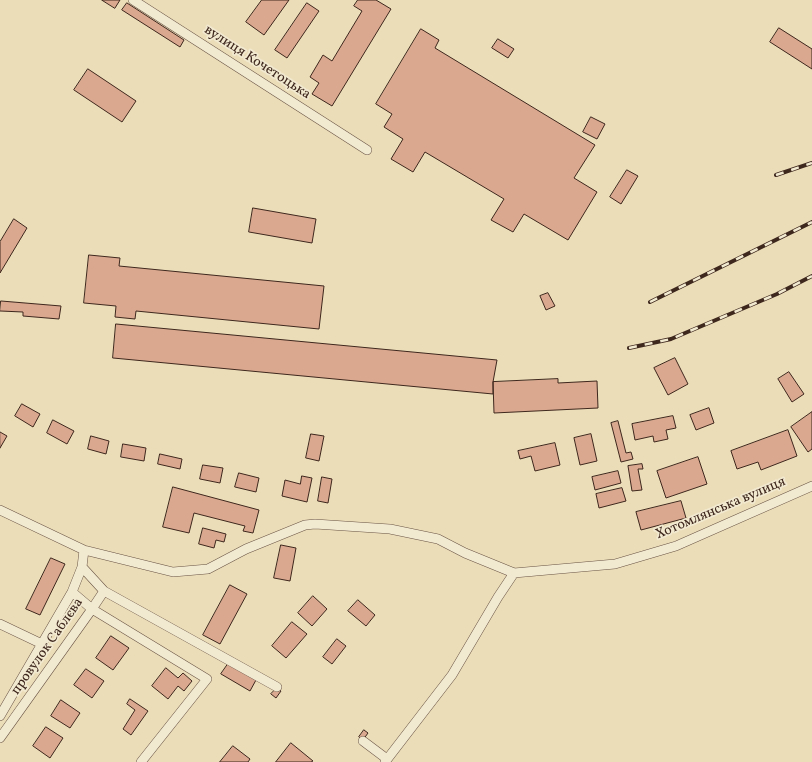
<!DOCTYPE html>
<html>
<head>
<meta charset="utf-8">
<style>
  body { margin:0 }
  canvas { display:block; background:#ebddb8 }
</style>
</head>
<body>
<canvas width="812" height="762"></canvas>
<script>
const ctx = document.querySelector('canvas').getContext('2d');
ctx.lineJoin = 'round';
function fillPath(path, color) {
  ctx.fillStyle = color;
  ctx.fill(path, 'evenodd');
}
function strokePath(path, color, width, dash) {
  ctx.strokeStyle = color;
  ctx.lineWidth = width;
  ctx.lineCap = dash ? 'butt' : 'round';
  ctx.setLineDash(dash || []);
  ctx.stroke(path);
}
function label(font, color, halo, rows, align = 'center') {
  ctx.font = font + ' Vollkorn,serif';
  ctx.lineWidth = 3.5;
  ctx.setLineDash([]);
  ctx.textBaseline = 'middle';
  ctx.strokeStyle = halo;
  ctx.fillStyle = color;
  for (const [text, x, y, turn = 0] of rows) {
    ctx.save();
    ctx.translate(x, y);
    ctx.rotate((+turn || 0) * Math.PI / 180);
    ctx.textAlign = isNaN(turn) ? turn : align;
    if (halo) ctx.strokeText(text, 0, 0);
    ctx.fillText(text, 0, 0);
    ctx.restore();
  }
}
const building = new Path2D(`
  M102 0H120L115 8Z
  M262 0H289L264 35 246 22Z
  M358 0H376L391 9 332 106 312 94 319 83 310 77 323 55 332 61 362 11 354 6Z
  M127 3 184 40 180 47 122 10Z
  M307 3 319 11 287 58 275 50Z
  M779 28 812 49V69L770 42Z
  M421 29 439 40 435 48 595 145 574 178 597 192 568 240 524 214 513 232 491 220 504 199 425 152 413 172 391 159 403 139 384 127 392 114 376 104Z
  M498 39 514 49 508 58 492 48Z
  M88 69 136 101 122 122 74 90Z
  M591 117 605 124 597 139 583 132Z
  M627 170 638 176 621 204 610 197Z
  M253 208 316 219 312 243 249 232Z
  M14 219 27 228 0 273V242Z
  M89 255 120 258 119 266 324 286 319 329 136 311 135 319 115 317 116 306 84 303Z
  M548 293 555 306 546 310 540 296Z
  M1 301 61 306 59 319 23 316V312L0 311Z
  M116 324 497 360 493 382V394L113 358Z
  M675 358 688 384 668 395 654 368Z
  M789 372 804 394 792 402 778 379Z
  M558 379V383L597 381 598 408 494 413 493 382Z
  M22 404 40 414 33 427 15 416Z
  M709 408 714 423 696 430 690 415Z
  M812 412V449L808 452 791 427Z
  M673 416 676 428 666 430 668 439 654 442 653 436 635 440 632 424Z
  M53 420 74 431 67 444 47 433Z
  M618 421 626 453 631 452 633 459 621 462 611 423Z
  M788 430 797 456 761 470 758 462 737 469 731 451Z
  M0 432 7 436 0 448Z
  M311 434 324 436 319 461 306 458Z
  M591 434 597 461 580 465 574 438Z
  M91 436 109 441 106 454 88 449Z
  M555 443 560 465 535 471 531 456 520 459 518 451Z
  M123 444 146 448 144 461 121 457Z
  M160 454 182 459 180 469 158 464Z
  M698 457 707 484 666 498 657 471Z
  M642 464 643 469H638L642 490 632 491 628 466Z
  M203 465 223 468 220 483 200 479Z
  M618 471 621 483 595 490 592 477Z
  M239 473 259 478 256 492 235 487Z
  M302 476 312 478 307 502 282 496 285 480 300 484Z
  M322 477 332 479 328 503 318 501Z
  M173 487 259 510 253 533 243 531 245 526 194 513 189 533 163 527Z
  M622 488 626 501 599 508 596 494Z
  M681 501 686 518 641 530 636 512Z
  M203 528 226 534 224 542 216 540 214 548 199 544Z
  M281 545 296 548 290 581 274 578Z
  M51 558 65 564 40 615 26 609Z
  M230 585 247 594 220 644 203 635Z
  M313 596 327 609 312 626 298 613Z
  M358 600 375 615 366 626 348 611Z
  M292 622 307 634 286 658 272 646Z
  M111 636 129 648 113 670 96 658Z
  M337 639 346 646 332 664 323 657Z
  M228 664 256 680 250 691 221 674Z
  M166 668 178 678 183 673 192 681 184 691 178 686 168 699 152 686Z
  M86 669 104 681 92 698 74 685Z
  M277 688 281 691 276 698 271 694Z
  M130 699 148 711 131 735 123 729 135 710 127 704Z
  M61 700 80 713 70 728 51 716Z
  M46 727 63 738 50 758 33 746Z
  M364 730 368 733 363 740 359 737Z
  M291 743 313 761 311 762H276Z
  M233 746 250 759 248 762H220Z`);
fillPath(building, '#daa88f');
strokePath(building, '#3e271d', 1);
const minor = new Path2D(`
  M133 0 367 150
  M0 510 84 550 173 572 208 569 246 549 305 525 315 524 390 529 438 539 465 553 514 573 615 564 676 546 812 486
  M82 567 104 591 277 687
  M72 592 92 609 207 679 141 762
  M0 624 42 644
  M0 716 72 592 82 567 84 550
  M0 738 92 609 104 591
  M363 741 387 759
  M385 762 452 675 498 597 514 573`);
strokePath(minor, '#695444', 10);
strokePath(minor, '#f2e9d1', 9);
const rail = new Path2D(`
  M776 175 812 163
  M650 302 812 222
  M629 348 671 339 777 294 812 276`);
strokePath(rail, '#3e271d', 4);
strokePath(rail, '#f2e9d1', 2.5, [8]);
label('14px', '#3e271d', '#f2e9d1', [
  ["вулиця Кочетоцька",257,63,33],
  ["Хотомлянська вулиця",721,509,-23],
  ["провулок Саблєва",48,647,-55]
]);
</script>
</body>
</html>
